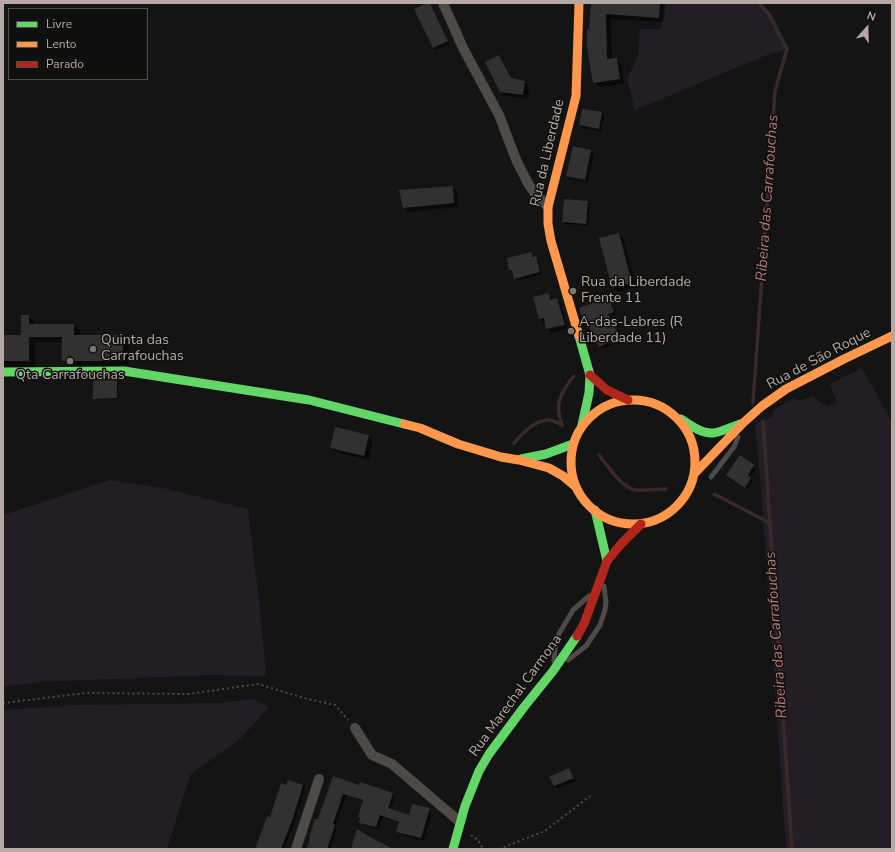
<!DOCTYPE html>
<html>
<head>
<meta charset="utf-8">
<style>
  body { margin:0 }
  #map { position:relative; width:895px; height:852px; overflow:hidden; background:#141414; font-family:"Nunito Sans",sans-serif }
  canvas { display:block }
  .frame { position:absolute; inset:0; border:4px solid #b7a8a4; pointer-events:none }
  .legend { position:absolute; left:8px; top:8px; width:140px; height:72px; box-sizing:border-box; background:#10100e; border:1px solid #534d4a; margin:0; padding:5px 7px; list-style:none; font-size:12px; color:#b7a8a4 }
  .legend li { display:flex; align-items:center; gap:8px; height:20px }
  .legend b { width:20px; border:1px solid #534d4a }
  .north { position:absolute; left:847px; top:8px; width:40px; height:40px; -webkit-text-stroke:3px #10100e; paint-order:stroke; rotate:20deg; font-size:11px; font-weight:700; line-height:16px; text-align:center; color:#b7a8a4 }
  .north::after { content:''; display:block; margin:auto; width:14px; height:18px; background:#b7a8a4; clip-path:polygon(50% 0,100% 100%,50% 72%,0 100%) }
</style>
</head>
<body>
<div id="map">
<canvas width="895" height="852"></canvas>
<div class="frame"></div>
<ul class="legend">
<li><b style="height:5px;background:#63d668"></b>Livre</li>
<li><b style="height:5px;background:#ff974d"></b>Lento</li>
<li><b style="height:5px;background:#b3261e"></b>Parado</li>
</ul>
<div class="north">N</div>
</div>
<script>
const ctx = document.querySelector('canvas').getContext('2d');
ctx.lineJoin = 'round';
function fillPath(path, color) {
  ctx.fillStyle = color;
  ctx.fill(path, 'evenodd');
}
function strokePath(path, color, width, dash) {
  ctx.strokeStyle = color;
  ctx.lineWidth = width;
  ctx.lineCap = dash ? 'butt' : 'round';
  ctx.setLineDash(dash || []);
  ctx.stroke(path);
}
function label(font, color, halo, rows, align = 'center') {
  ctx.font = font + ' "Nunito Sans",sans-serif';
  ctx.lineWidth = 3;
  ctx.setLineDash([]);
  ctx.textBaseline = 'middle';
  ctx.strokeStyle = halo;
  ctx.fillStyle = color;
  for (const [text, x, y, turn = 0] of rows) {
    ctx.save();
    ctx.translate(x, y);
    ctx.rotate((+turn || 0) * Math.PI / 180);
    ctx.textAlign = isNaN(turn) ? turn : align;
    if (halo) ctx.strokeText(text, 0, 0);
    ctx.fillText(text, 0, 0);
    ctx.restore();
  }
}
fillPath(new Path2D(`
  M663 3H759L769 14 787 49 767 55 635 110 627 79 638 56 640 29H661Z
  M862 368 892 422V849H786L762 501 755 426 760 421 765 420 772 417V412L793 398 798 401 813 397 827 407 837 402 830 384Z
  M110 480 168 489 248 509 260 609 266 676 211 675 38 682 3 687V516L6 514Z
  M253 699 269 707 241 738 190 775 167 849H3V710L77 705 219 703Z`), '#231e26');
fillPath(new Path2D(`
  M429 3 432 6 450 44 436 50 434 48 415 10Z
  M592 3H665L664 22 611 19 612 59H616L621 64 624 84 599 87 594 82 590 31Z
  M499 56 503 60 513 80 525 82 529 86 528 99 505 96 501 91Z
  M602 113 604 116 601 132 583 128 580 125Z
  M573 147 591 151 594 154 588 182 570 179 567 176Z
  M453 187 457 192 458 207 409 212 404 207Z
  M588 202 590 205 588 226 566 224 563 221Z
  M619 234 623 238 636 287 617 292 613 288Z
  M531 253 534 257H535L538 260 542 274 518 281 515 278 513 272 510 269Z
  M548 294 553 300 557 299 561 304 568 329 551 333 547 329 546 323H544L540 319 534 298Z
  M609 298 611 301 616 314 610 317 622 340 603 349 600 346 590 324 587 325 585 322Z
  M29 316 35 322V325H74L80 331V336H123L129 342V366H69L63 360V342H35V367H3V336H22Z
  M117 381 118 382V399H95L94 398Z
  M369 436 373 440 369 460 335 452 331 448Z
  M740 457 756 469 750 478 753 481 748 489 730 478Z
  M569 769 572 772 576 781 558 788 555 786 551 777Z
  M333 777 360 786 393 794 395 796 391 810 410 817 429 809 432 812 424 841 400 834 397 832 399 823 382 817 379 829 363 825 360 822 364 801 346 796 335 827 337 828 330 849H308L319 821Z
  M287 786H303L305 789 295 821 284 849 282 848V849H256Z`), '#0007');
strokePath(new Path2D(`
  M753 403 775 91 787 49 769 14 759 3
  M763 421 792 849
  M562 425C561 421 559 417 559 413 556 399 566 386 574 376
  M514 443C523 433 535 419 550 420 554 421 558 423 562 425
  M599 455C608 466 620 486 635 490 644 491 657 489 666 489
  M714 494 770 523`), '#3b292a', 3.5);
fillPath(new Path2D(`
  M427 3H430L448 41 433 48 414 9Z
  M591 3H660L659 18 606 14 607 59 617 58 620 79 593 83 587 48V30H589Z
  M499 55 511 78 525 81 523 95 500 92 485 62Z
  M582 109 602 112 599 129 579 125Z
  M573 146 591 150 585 180 566 176Z
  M453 186 454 203 403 208 399 190Z
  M564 199 588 201 586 224 562 222Z
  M619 233 632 283 612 288 599 238Z
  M532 252V257L536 256 540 272 514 279 512 270H509L507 258Z
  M549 293 550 300 557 298 565 325 546 329 544 318 539 319 533 297Z
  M609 297 614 312 608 314 620 337 599 347 587 322 584 323 579 308Z
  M21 315H29V324H74V335H123V361H62V337H29V361H3V335H21Z
  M93 380H117V398L93 399Z
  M335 427 369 435 364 456 330 448Z
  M740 455 754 465 748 475 751 478 745 488 726 475Z
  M569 768 574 778 554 786 549 777Z
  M333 776 359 785 360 782 393 793 388 808 409 815 412 804 430 808 421 838 396 832 399 822 380 815 376 827 359 823 360 818 358 817 363 800 343 794 333 824 335 825 327 849H307L310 838H309L315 819H318Z
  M288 780 303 785 293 818 281 849H255L267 816 270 817 281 783 286 785Z
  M357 829 372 838 393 849H351Z`), '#333030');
strokePath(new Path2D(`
  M3 703 86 693 189 694 258 684 304 698 335 705 348 720
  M471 835 478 840 483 849
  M499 849 545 831 590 796`), '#4f4b4a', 2, [2, 3]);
strokePath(new Path2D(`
  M711 477 734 447 738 437
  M568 660 586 646 600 625 605 610 606 602 604 586
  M554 661 556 639 573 610 589 596`), '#4d4a48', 5);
strokePath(new Path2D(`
  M443 3 463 48 499 115 517 162 529 185 535 193 548 207
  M355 728 372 755 392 764 460 822
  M296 849 319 779`), '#4d4a48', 10);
strokePath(new Path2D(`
  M579 336 590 375 589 393 582 425
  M3 372 124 371 309 400 404 424
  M681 419C690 425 702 434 713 433 722 432 731 427 740 424
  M521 459 546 454 573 444
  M595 510 607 561
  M453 849 465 806 479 771 489 754 524 707 553 671 577 636`), '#63d668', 9);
strokePath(new Path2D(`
  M579 336 551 241 548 224V207L576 96 579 3
  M571 462a62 62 0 1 1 124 0a62 62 0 1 1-124 0Z
  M404 424 420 428 458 444 501 457 519 460 549 468 563 476 576 487
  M695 473 743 423 762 406 786 389 844 359 892 336`), '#ff974d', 9);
strokePath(new Path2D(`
  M590 375 607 390 628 400
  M577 636 584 624 607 561 621 544 641 524`), '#b3261e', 9);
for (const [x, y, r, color] of [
  [573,291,4,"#7e7472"],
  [571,331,4,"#7e7472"],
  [93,349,4,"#7e7472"],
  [70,361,4,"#7e7472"]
]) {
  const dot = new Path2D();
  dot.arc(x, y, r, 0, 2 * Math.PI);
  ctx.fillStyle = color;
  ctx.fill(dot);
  strokePath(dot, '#10100e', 1.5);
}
label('14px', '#b7a8a4', '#10100e', [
  ["Rua da Liberdade",548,153,-77],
  ["Rua de São Roque",819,359,-28],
  ["Rua Marechal Carmona",516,696,-54]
]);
label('14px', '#b7a8a4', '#10100e', [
  ["Rua da Liberdade",581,283],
  ["Frente 11",581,299],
  ["A-das-Lebres (R",579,323],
  ["Liberdade 11)",579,339],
  ["Quinta das",101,341],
  ["Carrafouchas",101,357],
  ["Qta Carrafouchas",70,376,"center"]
], 'left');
label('italic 15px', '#b67877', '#10100e', [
  ["Ribeira das Carrafouchas",768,198,-86],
  ["Ribeira das Carrafouchas",777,635,-94]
]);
</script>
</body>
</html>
